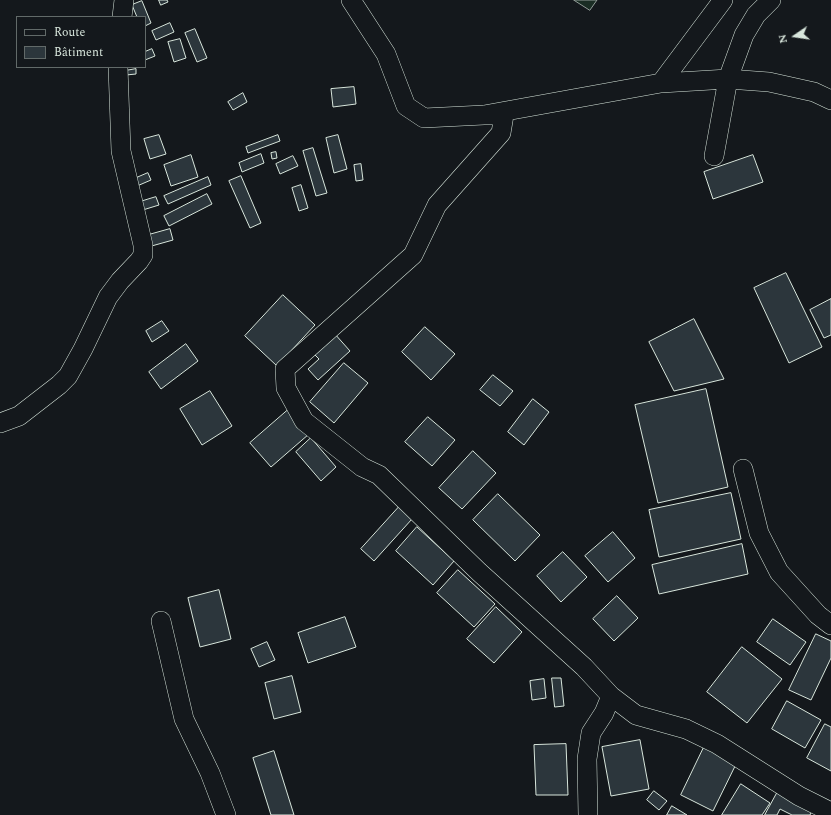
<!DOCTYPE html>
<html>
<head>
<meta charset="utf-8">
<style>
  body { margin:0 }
  #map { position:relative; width:831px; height:815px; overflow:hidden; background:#14181c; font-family:Spectral,serif }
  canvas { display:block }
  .legend { position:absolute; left:16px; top:16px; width:130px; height:52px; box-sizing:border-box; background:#14181c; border:1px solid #626a69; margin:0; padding:5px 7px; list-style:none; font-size:12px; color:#d8e6dc }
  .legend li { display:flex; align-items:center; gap:8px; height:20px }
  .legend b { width:20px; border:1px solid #626a69 }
  .north { position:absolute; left:775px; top:16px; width:40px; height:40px; -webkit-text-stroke:3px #14181c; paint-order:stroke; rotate:257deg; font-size:11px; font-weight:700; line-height:16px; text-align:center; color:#d8e6dc }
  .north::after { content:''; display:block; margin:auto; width:14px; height:18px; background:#d8e6dc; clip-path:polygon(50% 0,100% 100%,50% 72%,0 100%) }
</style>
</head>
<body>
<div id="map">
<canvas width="831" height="815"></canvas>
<ul class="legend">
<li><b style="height:5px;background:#14181c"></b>Route</li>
<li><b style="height:11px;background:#2c363c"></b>Bâtiment</li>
</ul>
<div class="north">N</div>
</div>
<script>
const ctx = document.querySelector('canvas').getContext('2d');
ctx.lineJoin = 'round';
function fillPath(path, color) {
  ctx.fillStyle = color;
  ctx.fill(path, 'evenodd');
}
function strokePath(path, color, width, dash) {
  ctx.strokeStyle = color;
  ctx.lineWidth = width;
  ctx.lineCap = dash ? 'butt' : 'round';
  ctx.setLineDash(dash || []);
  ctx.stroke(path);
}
const green = new Path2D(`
  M574 0H597L590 10Z`);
fillPath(green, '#1a2d24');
strokePath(green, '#939e99', 1);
const building = new Path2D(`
  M159 0H167L168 2 161 5Z
  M142 1 151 23 145 26V17H137L132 5Z
  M170 23 174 32 156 40 152 31Z
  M195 29 207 58 197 62 185 33Z
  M180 39 186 58 174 62 168 42Z
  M152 49 155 56 145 60V52Z
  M136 69V74L126 75 125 71Z
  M354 87 356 104 333 107 331 89Z
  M243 93 247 102 233 110 228 102Z
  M159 135 166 154 150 159 144 139Z
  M278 135 280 141 248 153 246 147Z
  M338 135 347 169 334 173 326 138Z
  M313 148 327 193 316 196 303 151Z
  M276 152 277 158 272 159 271 153Z
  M261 154 264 163 242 172 239 163Z
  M191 155 198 177 171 186 164 165Z
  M753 155 763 182 713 199 704 172Z
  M293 156 298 166 280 174 276 164Z
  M361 164 363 180 356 181 354 165Z
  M148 173 151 180 130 189 127 182Z
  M241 176 261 223 250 228 229 181Z
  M208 177 211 185 168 204 164 196Z
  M301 185 308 208 299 211 292 188Z
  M207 194 212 204 169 226 164 216Z
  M156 197 159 205 133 213 130 205Z
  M170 229 173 240 148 247 145 236Z
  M786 273 822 347 789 363 754 288Z
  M283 295 315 325 277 366 245 336Z
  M831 299V335L824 338 810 310Z
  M694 319 724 379 674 391 649 342Z
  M162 321 169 331 152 342 146 331Z
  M425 327 455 354 431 380 402 352Z
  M334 333 350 351 318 380 308 369 319 359 313 353Z
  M186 344 198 361 161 389 149 372Z
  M344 363 368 383 334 423 310 402Z
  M493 375 513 391 500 406 480 390Z
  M706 389 728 487 658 503 635 405Z
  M210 391 232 426 202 445 180 409Z
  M533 399 549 412 524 445 508 432Z
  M288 410 309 434 271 467 250 443Z
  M428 417 455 440 432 466 405 442Z
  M311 438 336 467 321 481 296 452Z
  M473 451 496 473 462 509 439 488Z
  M731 493 741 539 659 557 649 510Z
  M498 494 540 535 515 561 473 520Z
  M399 507 412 519 374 561 361 549Z
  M417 527 454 561 433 585 396 551Z
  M613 532 635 558 608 582 585 556Z
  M742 544 748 574 659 594 652 565Z
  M563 552 587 577 561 602 537 576Z
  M458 570 495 604 474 627 437 593Z
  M219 590 231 639 200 647 188 598Z
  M617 596 638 618 614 641 593 619Z
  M496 607 522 632 494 663 467 639Z
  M345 617 356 647 308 663 298 633Z
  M773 619 806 642 790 665 757 642Z
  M816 634 831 641V658L811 700 789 690Z
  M267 642 275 660 259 667 251 649Z
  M742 647 782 679 747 723 707 692Z
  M292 676 301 712 274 719 265 683Z
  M552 678H561L564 706 555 707Z
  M544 679 546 698 532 700 530 681Z
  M787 701 821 720 805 748 772 729Z
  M825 724 831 727V771L807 758Z
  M640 740 649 789 611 796 602 747Z
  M707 741 739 758 713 811 681 795Z
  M566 744 568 795H536L534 745Z
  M274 751 294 815H271L253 758Z
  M741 784 770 803 762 815H722Z
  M782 784 816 802 810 815H792L780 809 777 815H765Z
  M654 791 667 801 659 810 647 800Z
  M672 806 687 815H667Z`);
fillPath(building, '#2c363c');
strokePath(building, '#d8e6dc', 1);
const minor = new Path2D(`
  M351 0 386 54 406 106 424 118 484 115 661 83 728 79 769 82 814 92 831 100
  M122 17 124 0
  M661 83 723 0
  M484 115H504L501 133 437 205 413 255 285 369 286 388 304 421 362 467 379 475 479 572 584 667 611 696 636 715 686 729 717 744 799 796 831 812
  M714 156 728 79 744 35 756 15 771 0
  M0 423 19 416 59 385 68 376 83 349 108 297 120 281 139 261 143 255V245L121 151 118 67
  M743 469 759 533 779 572 818 615 831 625
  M161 621 184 719 210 773 226 815
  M588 815 587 759 591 733 604 713 611 696`);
strokePath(minor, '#d8e6dc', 20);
strokePath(minor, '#14181c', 19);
</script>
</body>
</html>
